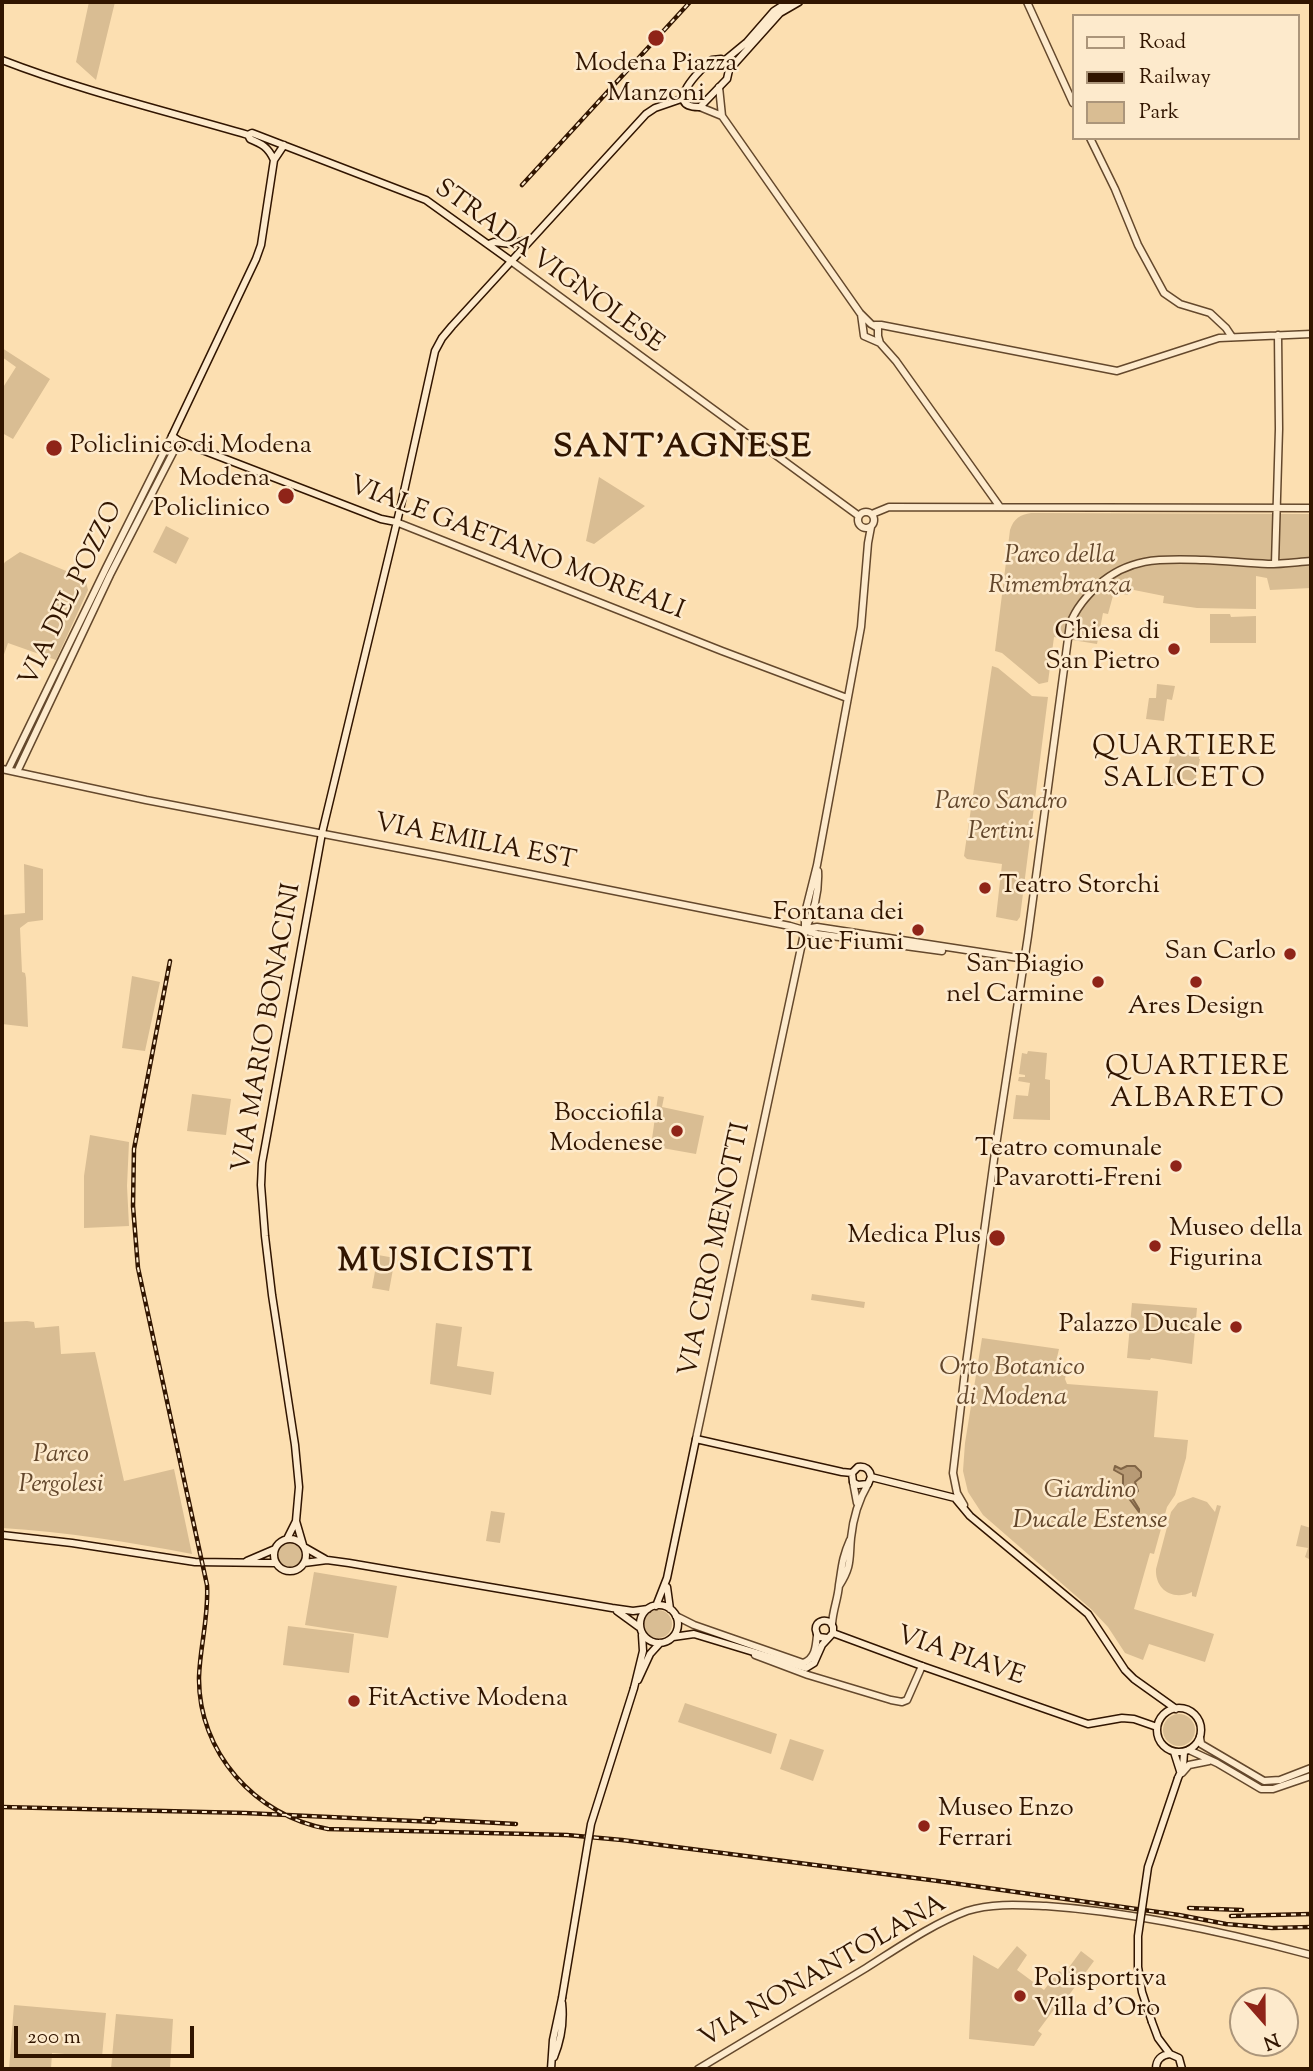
<!DOCTYPE html>
<html>
<head>
<meta charset="utf-8">
<style>
  body { margin:0 }
  #map { position:relative; width:1313px; height:2071px; overflow:hidden; background:#fcdfb1; font-family:"Sorts Mill Goudy",serif }
  canvas { display:block }
  .frame { position:absolute; inset:0; border:4px solid #311500; pointer-events:none }
  .legend { position:absolute; left:1072px; top:14px; width:228px; height:126px; box-sizing:border-box; background:#fdeacc; border:2px solid #ab957a; margin:0; padding:9px 12px; list-style:none; font-size:21px; color:#311500 }
  .legend li { display:flex; align-items:center; gap:14px; height:35px }
  .legend b { width:35px; border:2px solid #ab957a }
  .north { position:absolute; left:1229px; top:1987px; width:70px; height:70px; box-sizing:border-box; background:#fdeacc; border:2px solid #ab957a; border-radius:50%; rotate:159deg; font-size:19px; font-weight:700; line-height:28px; text-align:center; color:#311500 }
  .north::after { content:''; display:block; margin:auto; width:24px; height:32px; background:#8f2418; clip-path:polygon(50% 0,100% 100%,50% 72%,0 100%) }
  .scale { position:absolute; left:14px; top:2026px; width:180px; height:32px; box-sizing:border-box; border:4px solid #311500; border-top:0; padding-left:9px; font-size:21px; line-height:24px; white-space:nowrap; color:#311500; -webkit-text-stroke:5px #fdeacc; paint-order:stroke }
</style>
</head>
<body>
<div id="map">
<canvas width="1313" height="2071"></canvas>
<div class="frame"></div>
<ul class="legend">
<li><b style="height:9px;background:#fdeacc"></b>Road</li>
<li><b style="height:9px;background:#311500"></b>Railway</li>
<li><b style="height:19px;background:#d9bd93"></b>Park</li>
</ul>
<div class="north">N</div>
<div class="scale">200 m</div>
</div>
<script>
const ctx = document.querySelector('canvas').getContext('2d');
ctx.lineJoin = 'round';
function fillPath(path, color) {
  ctx.fillStyle = color;
  ctx.fill(path, 'evenodd');
}
function strokePath(path, color, width, dash) {
  ctx.strokeStyle = color;
  ctx.lineWidth = width;
  ctx.lineCap = dash ? 'butt' : 'round';
  ctx.setLineDash(dash || []);
  ctx.stroke(path);
}
function label(font, color, halo, rows, align = 'center') {
  ctx.font = font + ' "Sorts Mill Goudy",serif';
  ctx.lineWidth = 5;
  ctx.setLineDash([]);
  ctx.textBaseline = 'middle';
  ctx.strokeStyle = halo;
  ctx.fillStyle = color;
  for (const [text, x, y, turn = 0] of rows) {
    ctx.save();
    ctx.translate(x, y);
    ctx.rotate((+turn || 0) * Math.PI / 180);
    ctx.textAlign = isNaN(turn) ? turn : align;
    if (halo) ctx.strokeText(text, 0, 0);
    ctx.fillText(text, 0, 0);
    ctx.restore();
  }
}
fillPath(new Path2D(`
  M89 2H115L96 80 76 62Z
  M2 348 50 379 13 439 2 433V389L16 367 2 357Z
  M599 477 645 506 594 544 586 541Z
  M1031 513 1311 514V588L1270 590 1267 578 1256 576V609L1197 608 1163 603 1164 596 1129 589 1128 595 1114 592 1108 614 1103 613 1097 644 1054 637 1048 682 1039 684 1002 653 995 651 1010 530C1014 518 1020 515 1031 513Z
  M166 526 189 538 176 564 153 552Z
  M20 552 81 577 86 582 88 590 56 660 8 643 2 660V567L5 562Z
  M1210 614H1230L1231 617 1256 616V643H1210Z
  M992 666 998 668 1032 696 1048 697 1020 917 1017 921 996 917 1002 864 967 859 964 856Z
  M1157 684 1175 686 1172 700 1167 699 1164 721 1146 719 1149 698H1156Z
  M1172 750 1194 753 1195 750 1200 751 1199 759H1200L1195 781 1183 779 1181 786 1164 781Z
  M24 864 43 869V920L28 922 20 928 22 972 25 973 26 978 28 1027 2 1024V915L25 913Z
  M132 976 160 982 145 1051 122 1048Z
  M1028 1051 1047 1053 1045 1079 1050 1080V1120L1013 1119 1016 1095 1028 1096 1030 1083 1018 1081 1019 1077H1025V1075L1019 1074 1022 1053 1027 1054Z
  M192 1094 231 1099 226 1135 187 1131Z
  M658 1096 664 1097 662 1107 704 1116 696 1154 651 1146Z
  M90 1135 129 1142 127 1186 129 1226 84 1228V1176Z
  M378 1255 395 1258 389 1291 372 1288Z
  M812 1294 865 1302 864 1308 811 1300Z
  M1132 1303 1197 1308 1192 1364 1151 1358 1150 1360 1127 1358Z
  M2 1310 3 1322 27 1321 34 1322 35 1328 59 1326 61 1354 95 1352 124 1481 174 1469 192 1554C129 1542 66 1532 2 1528Z
  M436 1323 462 1327 457 1366 494 1372 491 1395 430 1384Z
  M982 1338 1059 1349 1055 1366 1067 1369 1065 1379 1067 1384 1158 1391 1154 1437 1188 1440 1186 1458 1175 1495 1167 1507 1154 1554 1150 1553 1134 1609 1214 1634 1205 1662 1149 1644 1143 1660 1125 1653 1108 1627 1091 1609 983 1515 968 1492 963 1471 965 1443Z
  M1193 1497 1207 1502 1215 1512 1217 1505 1221 1506 1196 1597 1192 1596V1592C1173 1601 1155 1590 1156 1569L1171 1512 1178 1503Z
  M491 1511 505 1513 500 1543 486 1541Z
  M1301 1525 1311 1528V1560L1305 1557 1308 1548 1296 1546Z
  M276 1555a14 14 0 1 1 28 0a14 14 0 1 1-28 0Z
  M314 1572 397 1586 388 1638 305 1625Z
  M644 1624a14 14 0 1 1 28 0a14 14 0 1 1-28 0Z
  M288 1626 354 1634 349 1673 283 1665Z
  M685 1703 777 1734 771 1754 678 1722Z
  M1163 1730a16 16 0 1 1 32 0a16 16 0 1 1-32 0Z
  M790 1739 824 1750 813 1781 780 1769Z
  M1017 1946 1027 1955 1017 1970 1044 1990 1059 1971 1064 1974 1081 1951 1094 1961 1058 2010 1055 2008 1038 2031 1042 2034 1034 2046 969 2039 973 1955 998 1969Z
  M14 2005 106 2013 102 2057 52 2053 51 2069H9Z
  M116 2014 173 2019 170 2069H111Z`), '#d9bd93');
const water = new Path2D(`
  M1115 1466 1121 1469 1127 1466H1135L1141 1472V1477L1135 1482 1138 1491 1136 1493 1131 1492V1496L1139 1509V1512L1125 1493 1123 1485V1475L1114 1470Z`);
fillPath(water, '#b79a75');
strokePath(water, '#816546', 2);
const tertiary = new Path2D(`
  M1027 2 1073 103
  M719 87 722 116 860 313 871 324 878 328V336L880 343
  M700 107 722 116
  M1090 138 1115 189 1138 245 1164 293 1180 304 1210 313 1226 328 1232 337
  M511 261 859 516
  M861 314 864 336 880 343 896 361 1000 507
  M875 325H881L1117 371 1219 338 1311 334
  M858 520a8 8 0 1 1 16 0a8 8 0 1 1-16 0Z
  M872 514 889 507 1311 508
  M396 522 722 651 847 698
  M1275 564 1279 429 1278 335
  M2 769 146 800 444 857 790 926 817 934 942 951
  M8 770 106 568 172 436
  M17 772 110 575 179 441
  M806 928C815 909 819 891 818 871
  M805 929 817 927 1025 959
  M696 1439 805 929V913L817 865 861 627 868 543 871 527
  M853 1482 857 1503
  M964 1505 957 1493 953 1473 965 1371 995 1152 1028 936 1070 624C1076 608 1086 597 1098 585 1131 556 1163 559 1204 560 1226 561 1247 563 1268 564 1283 564 1297 562 1311 561
  M839 1586C852 1566 849 1559 851 1538 853 1518 858 1501 868 1484
  M676 1616 694 1625 803 1663C815 1659 816 1647 817 1635
  M832 1624C833 1609 838 1599 839 1585 842 1567 842 1558 850 1540
  M755 1655 808 1675 891 1700 902 1702 907 1700 922 1666
  M1200 1737 1201 1744 1264 1781 1280 1780 1311 1768
  M1189 1750 1217 1763 1261 1789H1273L1311 1776
  M1182 1773 1189 1765 1209 1761
  M698 2069C754 2035 810 2002 866 1968 898 1948 932 1924 967 1911 992 1903 1020 1905 1046 1906 1135 1912 1225 1932 1311 1955`);
const secondary = new Path2D(`
  M2 60C82 91 166 111 248 135L252 133 426 200 511 261
  M724 61 747 42 774 11 788 2
  M729 70 727 65 721 59 712 60C701 68 661 108 700 107L727 79 729 70 780 13 799 2
  M248 135 250 139C262 144 268 147 274 160
  M284 145 274 160 261 245 256 259 172 436 179 441 381 519 396 522
  M489 244 494 242 511 244 530 239
  M852 1473 853 1482 858 1485 868 1484 871 1477
  M852 1473 858 1467C865 1466 870 1469 871 1477
  M871 1477 955 1498 970 1516 1088 1614 1125 1670 1134 1679 1176 1709
  M2 1535 72 1543 195 1562 275 1563
  M274 1555a16 16 0 1 1 32 0a16 16 0 1 1-32 0Z
  M287 1539 296 1521
  M303 1545 296 1521 299 1487 295 1445 272 1295 265 1236 261 1185 262 1163 322 833 401 505 435 351 442 338 452 326 646 114 655 108 684 98
  M304 1547 325 1559
  M247 1561 275 1549
  M304 1563 327 1560 349 1563 612 1608 633 1611 648 1609
  M667 1587 670 1609
  M640 1624a19 19 0 1 1 38 0a19 19 0 1 1-38 0Z
  M656 1606 667 1578 696 1439 842 1472 852 1473
  M617 1611 639 1627
  M833 1633 922 1666 1088 1724 1122 1718 1134 1719 1157 1727
  M673 1637 694 1634 806 1668 814 1663 822 1645 833 1633
  M827 1638 819 1637C811 1627 819 1617 830 1622L833 1627V1633
  M638 1680 650 1654 660 1643
  M634 1688 643 1651 642 1635
  M1157 1730a22 22 0 1 1 44 0a22 22 0 1 1-44 0Z
  M1174 1752 1180 1771
  M1178 1778 1183 1767 1184 1752
  M1152 2022 1158 2038 1170 2054
  M554 2057C561 2040 564 2022 562 2003
  M551 2069 553 2040 562 1998
  M1156 2069C1156 2060 1161 2055 1170 2054L1179 2058 1182 2069`);
strokePath(tertiary, '#64482c', 9);
strokePath(secondary, '#311500', 9);
strokePath(tertiary, '#fdeacc', 6);
strokePath(secondary, '#fdeacc', 6);
const rail = new Path2D(`
  M522 185 690 2
  M170 961 134 1149 133 1206 138 1268 207 1585C209 1616 200 1646 199 1677 198 1752 255 1816 328 1829L567 1835 622 1840 938 1881 1179 1915 1226 1924 1272 1928 1311 1927
  M2 1807 245 1813 435 1822
  M425 1819 516 1824
  M1189 1908 1242 1910
  M1231 1916 1311 1914`);
strokePath(rail, '#311500', 4.5);
strokePath(rail, '#fdeacc', 2, [5]);
const secondaryBridge = new Path2D(`
  M562 1998 591 1824 634 1688
  M1152 2022 1142 1992 1138 1967V1936L1148 1867 1178 1778`);
strokePath(secondaryBridge, '#311500', 9, []);
strokePath(secondaryBridge, '#fdeacc', 6);
for (const [x, y, r, color] of [
  [656,38,9,"#8f2418"],
  [54,448,9,"#8f2418"],
  [286,496,9,"#8f2418"],
  [1174,649,7,"#8f2418"],
  [985,888,7,"#8f2418"],
  [918,930,7,"#8f2418"],
  [1290,954,7,"#8f2418"],
  [1098,982,7,"#8f2418"],
  [1196,982,7,"#8f2418"],
  [677,1131,7,"#8f2418"],
  [1176,1166,7,"#8f2418"],
  [997,1238,9,"#8f2418"],
  [1155,1246,7,"#8f2418"],
  [1236,1327,7,"#8f2418"],
  [354,1701,7,"#8f2418"],
  [924,1826,7,"#8f2418"],
  [1020,1996,7,"#8f2418"]
]) {
  const dot = new Path2D();
  dot.arc(x, y, r, 0, 2 * Math.PI);
  ctx.fillStyle = color;
  ctx.fill(dot);
  strokePath(dot, '#fdeacc', 2.5);
}
label('26px', '#311500', '#fdeacc', [
  ["Modena Piazza",656,66,"center"],
  ["Manzoni",656,96,"center"],
  ["Policlinico di Modena",70,448,"left"],
  ["Modena",270,481],
  ["Policlinico",270,511],
  ["Chiesa di",1160,634],
  ["San Pietro",1160,664],
  ["Teatro Storchi",999,888,"left"],
  ["Fontana dei",904,915],
  ["Due Fiumi",904,945],
  ["San Carlo",1276,954],
  ["San Biagio",1084,967],
  ["nel Carmine",1084,997],
  ["Ares Design",1196,1009,"center"],
  ["Bocciofila",663,1116],
  ["Modenese",663,1146],
  ["Teatro comunale",1162,1151],
  ["Pavarotti-Freni",1162,1181],
  ["Museo della",1169,1231,"left"],
  ["Figurina",1169,1261,"left"],
  ["Medica Plus",981,1238],
  ["Palazzo Ducale",1222,1327],
  ["FitActive Modena",368,1701,"left"],
  ["Museo Enzo",938,1811,"left"],
  ["Ferrari",938,1841,"left"],
  ["Polisportiva",1034,1981,"left"],
  ["Villa d’Oro",1034,2011,"left"]
], 'right');
label('26px', '#311500', '#fdeacc', [
  ["STRADA VIGNOLESE",548,268,36],
  ["VIALE GAETANO MOREALI",516,550,21],
  ["VIA DEL POZZO",73,595,-64],
  ["VIA EMILIA EST",475,844,11],
  ["VIA MARIO BONACINI",269,1028,-80],
  ["VIA CIRO MENOTTI",717,1250,-78],
  ["VIA PIAVE",960,1658,19],
  ["VIA NONANTOLANA",824,1973,-30]
]);
label('italic 26px', '#63472c', '#fdeacc', [
  ["Parco della",1060,558],
  ["Rimembranza",1060,588],
  ["Parco Sandro",1001,804],
  ["Pertini",1001,834],
  ["Orto Botanico",1012,1370],
  ["di Modena",1012,1400],
  ["Parco",61,1457],
  ["Pergolesi",61,1487],
  ["Giardino",1090,1493],
  ["Ducale Estense",1090,1523]
]);
ctx.letterSpacing = '2px';
label('28px', '#311500', '#fdeacc', [
  ["QUARTIERE",1185,749],
  ["SALICETO",1185,781],
  ["QUARTIERE",1198,1069],
  ["ALBARETO",1198,1101]
]);
ctx.letterSpacing = '0px';
ctx.letterSpacing = '2px';
label('bold 33px', '#311500', '#fdeacc', [
  ["SANT'AGNESE",683,450],
  ["MUSICISTI",436,1264]
]);
ctx.letterSpacing = '0px';
</script>
</body>
</html>
